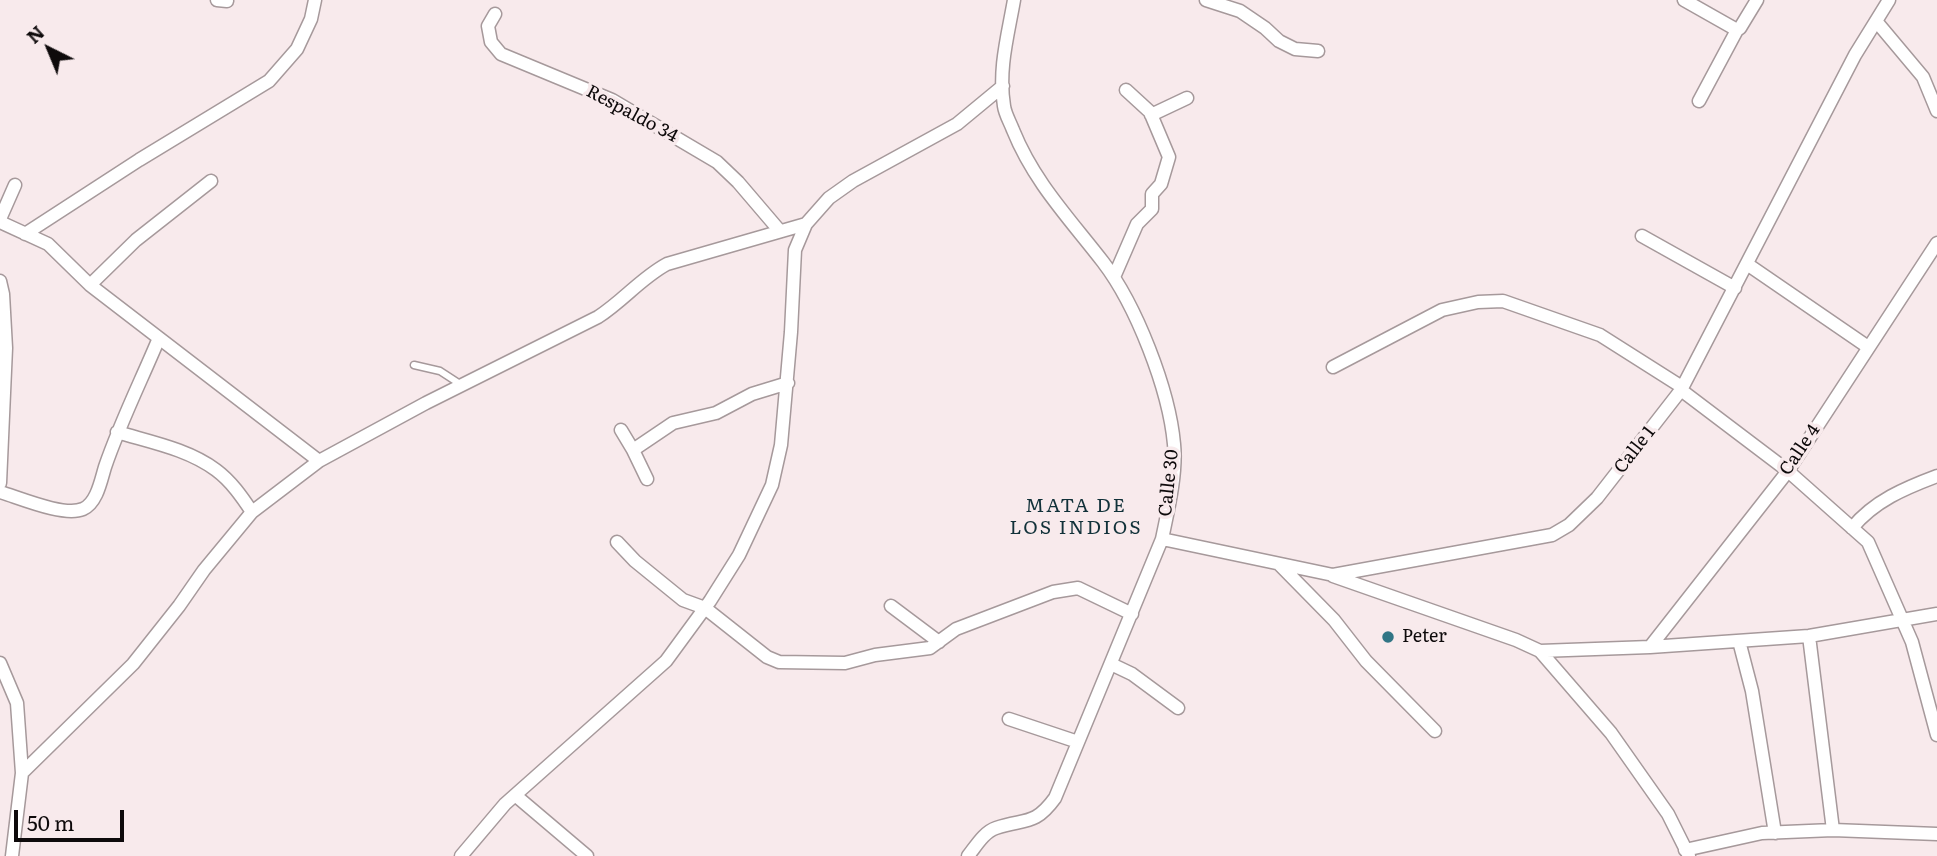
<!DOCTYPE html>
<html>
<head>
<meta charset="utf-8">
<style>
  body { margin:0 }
  #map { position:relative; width:1937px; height:856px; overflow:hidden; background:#f8eaec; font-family:Literata,serif }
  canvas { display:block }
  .north { position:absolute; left:14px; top:14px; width:70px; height:70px; -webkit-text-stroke:5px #f8eaec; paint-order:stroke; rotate:317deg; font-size:19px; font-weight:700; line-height:28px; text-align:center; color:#0e0a0b }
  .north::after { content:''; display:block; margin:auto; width:24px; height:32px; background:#0e0a0b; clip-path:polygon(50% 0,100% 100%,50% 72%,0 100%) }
  .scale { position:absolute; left:14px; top:810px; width:110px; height:32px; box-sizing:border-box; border:4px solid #0e0a0b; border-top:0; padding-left:9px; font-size:21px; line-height:24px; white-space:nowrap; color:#0e0a0b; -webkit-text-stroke:5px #f8eaec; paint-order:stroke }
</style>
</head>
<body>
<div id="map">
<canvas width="1937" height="856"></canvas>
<div class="north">N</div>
<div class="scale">50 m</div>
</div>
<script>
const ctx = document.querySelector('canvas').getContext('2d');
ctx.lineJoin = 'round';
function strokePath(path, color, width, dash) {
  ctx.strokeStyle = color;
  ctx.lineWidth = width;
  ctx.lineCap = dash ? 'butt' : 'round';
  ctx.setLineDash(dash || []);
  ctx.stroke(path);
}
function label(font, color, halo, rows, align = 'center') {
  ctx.font = font + ' Literata,serif';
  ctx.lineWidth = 7;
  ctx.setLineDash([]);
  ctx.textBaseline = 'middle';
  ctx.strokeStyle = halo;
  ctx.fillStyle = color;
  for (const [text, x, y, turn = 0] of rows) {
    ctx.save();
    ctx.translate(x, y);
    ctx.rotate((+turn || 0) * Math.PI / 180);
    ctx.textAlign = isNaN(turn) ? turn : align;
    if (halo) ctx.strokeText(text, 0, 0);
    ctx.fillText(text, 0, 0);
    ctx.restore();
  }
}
const lane = new Path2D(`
  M414 365 440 371 460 384`);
const street = new Path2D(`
  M217 0 227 1
  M1206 0 1240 11 1265 28 1279 41 1295 49 1318 51
  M1684 0 1737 30 1740 28 1757 0
  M495 14 488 26 491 42 501 54 612 100 717 162 738 182 779 230
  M1876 21 1923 77 1937 111
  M1699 101 1737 30
  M1151 115 1187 98
  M0 219 15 185
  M0 222 48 244 90 285 319 461
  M25 234 139 160 269 81 297 49 311 19 315 0
  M1642 236 1735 288
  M1747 264 1868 347
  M1114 277 1137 224 1152 209V194L1161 184 1169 157 1150 112 1126 90
  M0 281 3 294 6 348 0 483
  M90 285 136 240 211 181
  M1333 367 1442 310 1478 302 1503 301 1600 335 1682 387
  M1681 390 1788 471 1868 542 1912 642 1937 735
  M621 430 633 450 673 423 716 413 752 394 788 383
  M633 450 647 479
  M0 492C20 498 64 517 83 509 97 503 101 480 105 467 120 423 141 381 159 338
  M252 512 319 461 426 403 598 317C623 301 641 278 667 264L806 224
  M1852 528C1874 501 1905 488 1937 476
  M1162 539 1333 575 1552 535 1569 525 1597 498 1681 390 1855 55 1889 0
  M617 542 635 561 683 600 705 608 767 657 779 662 845 663 875 655 930 648 956 629 1053 592 1078 588 1132 614
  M1279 564 1334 620 1366 661 1435 731
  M1333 576 1516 640 1540 651 1650 647 1809 636 1937 614
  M891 606 939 642
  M1809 636 1833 830
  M1739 641 1752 691 1775 833
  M1650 647 1788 471 1937 243
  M1540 651 1611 733 1668 814 1689 856
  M0 663 17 703 22 773 12 856
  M1111 664 1132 674 1178 708
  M1009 719 1078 742
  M22 773 133 664 179 606 204 570 252 512C242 497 231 481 216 470 188 449 150 442 117 432
  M515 795 587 856
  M1685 850 1762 833 1833 830 1937 834
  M461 856 505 804 666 661 710 601 739 555 772 485 781 445 791 332 795 250 806 224 829 198 853 181 957 124 1003 86
  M968 856C976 846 984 832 996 828 1024 818 1034 827 1055 798L1162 539C1168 510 1177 473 1174 444 1169 389 1136 305 1103 262 1069 218 1034 182 1013 130 1010 122 1005 114 1004 106 998 69 1008 35 1014 0`);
strokePath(lane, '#a6999b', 9);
strokePath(street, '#a6999b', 15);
strokePath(lane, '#fff', 6);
strokePath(street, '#fff', 12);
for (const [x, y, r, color] of [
  [1388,637,7,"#317585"]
]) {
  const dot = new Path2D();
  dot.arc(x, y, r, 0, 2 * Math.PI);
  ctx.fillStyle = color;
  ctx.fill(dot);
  strokePath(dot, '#f8eaec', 2.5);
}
label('18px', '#0e0a0b', '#f8eaec', [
  ["Respaldo 34",632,114,28],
  ["Calle 1",1635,450,-52],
  ["Calle 4",1800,450,-56],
  ["Calle 30",1169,483,-84]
]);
label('18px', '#0e0a0b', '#f8eaec', [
  ["Peter",1402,637]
], 'left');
ctx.letterSpacing = '2px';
label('19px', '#113139', '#f8eaec', [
  ["MATA DE",1076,506],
  ["LOS INDIOS",1076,528]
]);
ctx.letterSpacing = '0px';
</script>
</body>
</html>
